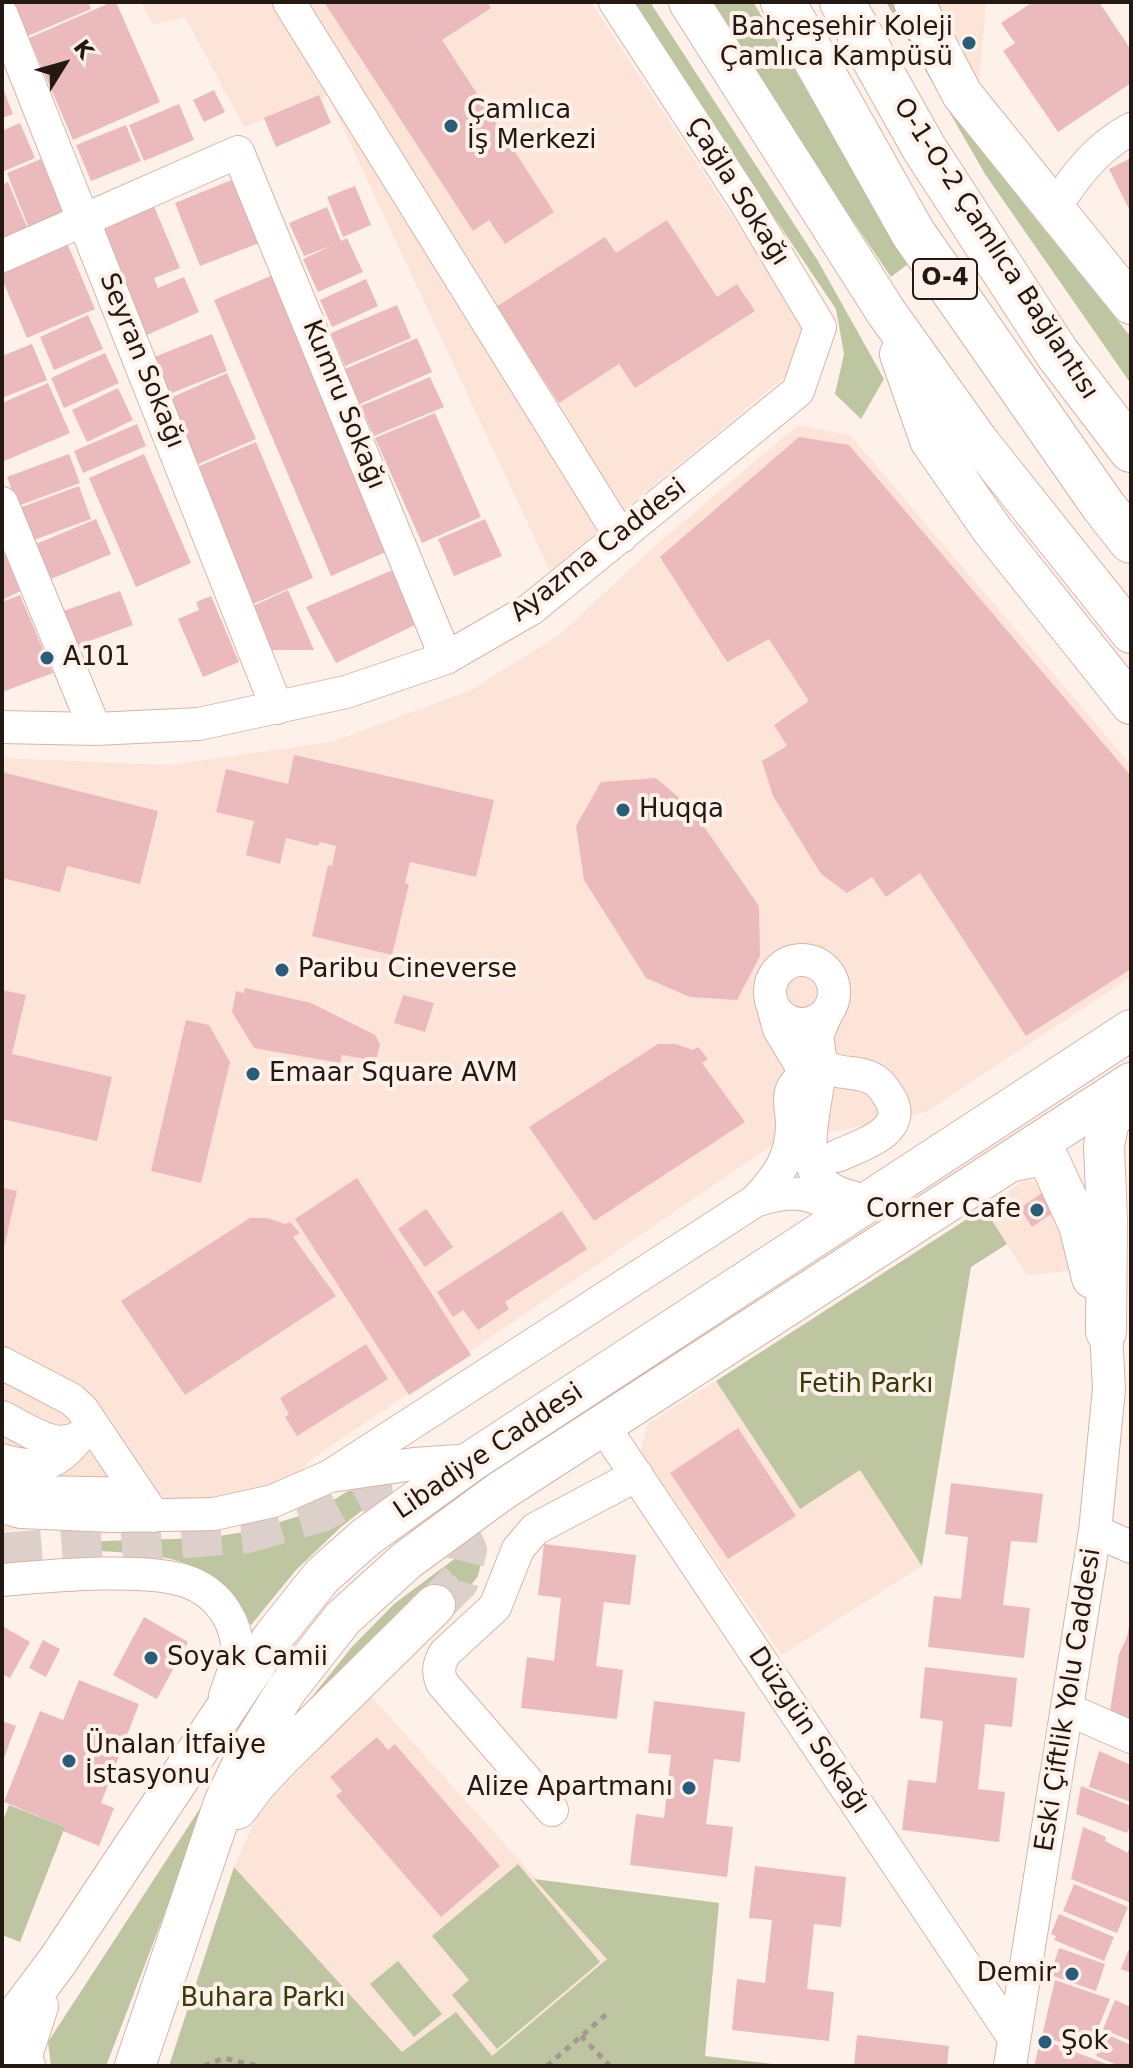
<!DOCTYPE html>
<html>
<head>
<meta charset="utf-8">
<style>
  body { margin:0 }
  #map { position:relative; width:1133px; height:2068px; overflow:hidden; background:#fef1ea; font-family:"DejaVu Sans",sans-serif }
  canvas { display:block }
  .frame { position:absolute; inset:0; border:4px solid #241812; pointer-events:none }
  .north { position:absolute; left:24px; top:24px; width:80px; height:80px; -webkit-text-stroke:6px #fef1ea; paint-order:stroke; rotate:53deg; font-size:22px; font-weight:700; line-height:32px; text-align:center; color:#241812 }
  .north::after { content:''; display:block; margin:auto; width:28px; height:36px; background:#241812; clip-path:polygon(50% 0,100% 100%,50% 72%,0 100%) }
</style>
</head>
<body>
<div id="map">
<canvas width="1133" height="2068"></canvas>
<div class="frame"></div>
<div class="north">K</div>
</div>
<script>
const ctx = document.querySelector('canvas').getContext('2d');
ctx.lineJoin = 'round';
function fillPath(path, color) {
  ctx.fillStyle = color;
  ctx.fill(path, 'evenodd');
}
function strokePath(path, color, width, dash) {
  ctx.strokeStyle = color;
  ctx.lineWidth = width;
  ctx.lineCap = dash ? 'butt' : 'round';
  ctx.setLineDash(dash || []);
  ctx.stroke(path);
}
function label(font, color, halo, rows, align = 'center') {
  ctx.font = font + ' "DejaVu Sans",sans-serif';
  ctx.lineWidth = 8;
  ctx.setLineDash([]);
  ctx.textBaseline = 'middle';
  ctx.strokeStyle = halo;
  ctx.fillStyle = color;
  for (const [text, x, y, turn = 0] of rows) {
    ctx.save();
    ctx.translate(x, y);
    ctx.rotate((+turn || 0) * Math.PI / 180);
    ctx.textAlign = isNaN(turn) ? turn : align;
    if (halo) ctx.strokeText(text, 0, 0);
    ctx.fillText(text, 0, 0);
    ctx.restore();
  }
}
fillPath(new Path2D(`
  M141 2H591L805 328 787 375 550 571 328 96 244 127 185 17 153 25Z
  M932 2H986L979 84Z
  M798 425 851 436 1131 765V977L926 1112 774 1144 309 1461 295 1481 294 1511 260 1519 76 1537 61 1527 2 1531V758L169 765 332 742 471 690 559 635 657 544Z
  M1027 1179 1049 1189 1079 1270 1027 1275 984 1208Z
  M716 1381 799 1508 860 1470 922 1566 782 1655 640 1451 648 1424Z
  M370 1695 608 1958 492 2056 402 2052 234 1867 258 1814Z`), '#fde4d8');
fillPath(new Path2D(`
  M629 2H650L818 261 884 379 861 419 835 394 844 354 836 309Z
  M712 2H753L912 261 891 277 791 129Z
  M886 2H899L950 99 1025 206 1131 337V384L985 174Z
  M984 1208 1007 1244 971 1267 922 1566 860 1470 800 1509 716 1381Z
  M392 1487 341 1527 296 1570 251 1625C216 1550 149 1554 76 1550L68 1542 207 1538 250 1531 316 1511 348 1491Z
  M473 1545 482 1558 478 1576 450 1613 422 1588 299 1713 351 1648 394 1604Z
  M212 1790 106 2066H51L48 2042Z
  M9 1805 65 1827 20 1942 2 1935V1823Z
  M518 1864 600 1962 497 2049 452 1995 469 1980 432 1936Z
  M234 1867 402 2052 456 2012 492 2056 607 1959 534 1879 719 1903 705 2056 789 2066H169Z
  M398 1961 442 2014 414 2037 370 1984Z`), '#bec5a1');
fillPath(new Path2D(`
  M7 2H88L91 9 23 38Z
  M112 2H116L160 102 73 140 29 38Z
  M324 2H487L491 8 442 40 554 212 505 244 489 220 473 231Z
  M1033 2H1099L1131 50V83L1058 132 1003 51 1015 43 1001 23Z
  M2 86 13 114 2 118Z
  M214 90 225 112 204 122 193 100Z
  M319 95 331 123 276 147 264 118Z
  M179 104 194 140 144 161 129 125Z
  M20 123 35 158 2 172V131Z
  M126 125 141 161 91 181 76 145Z
  M1131 158V213L1109 169Z
  M41 159 67 222 32 236 7 173Z
  M234 179 259 243 200 266 175 203Z
  M8 182 30 234 2 247V185Z
  M355 186 371 225 343 237 327 197Z
  M153 204 180 268 154 278 158 288 184 277 199 312 140 338 95 227Z
  M327 207 341 241 347 238 363 272 318 292 303 259 331 246 304 256 289 223Z
  M667 220 717 297 737 284 755 311 635 388 619 364 559 403 496 307 605 237 616 253Z
  M64 236 95 309 27 338 2 279V262Z
  M273 275 390 550 331 576 214 300Z
  M366 279 378 306 332 327 320 300Z
  M397 305 411 338 345 366 331 333Z
  M88 315 103 349 54 370 40 337Z
  M212 334 227 371 167 395 152 358Z
  M417 338 432 372 360 404 345 369Z
  M32 344 47 380 2 398V356Z
  M105 353 119 383 64 408 51 378Z
  M227 373 256 439 196 465 168 399Z
  M430 377 444 407 374 436 361 406Z
  M48 383 70 433 2 462V403Z
  M118 388 133 420 87 442 72 410Z
  M435 413 481 517 422 543 375 438Z
  M137 424 146 446 83 473 74 451Z
  M799 437 849 445 1131 776V969L1026 1036 920 873 886 897 872 877 847 893 821 874 773 796 762 761 787 746 774 725 809 701 769 639 727 662 660 557Z
  M256 442 313 578 253 604 197 467Z
  M69 454 80 483 18 506 7 477Z
  M144 454 191 563 136 587 89 478Z
  M79 486 91 519 31 541 19 508Z
  M96 519 111 554 51 579 36 544Z
  M485 519 502 556 454 576 438 539Z
  M7 554 25 589 2 600V557Z
  M395 569 419 623 336 663 306 607Z
  M288 590 314 650H272L253 606Z
  M120 591 133 625 70 648 58 613Z
  M20 595 53 673 2 692V602Z
  M211 596 239 662 203 677 178 619 199 610 196 602Z
  M294 755 494 800 476 877 410 862 405 883 409 884 392 955 312 936 328 865 332 866 336 846 320 842 318 846 286 838 280 864 246 855 254 821 216 812 226 769 288 784Z
  M2 772 158 811 140 884 67 866 60 892 2 878Z
  M656 778 691 808 759 906 760 956 737 1000 690 997 646 978 584 880 576 826 601 782Z
  M245 988 311 1003 375 1035 380 1044 377 1057 372 1060 342 1055 340 1063 254 1048 232 1012 236 991 244 993Z
  M2 990 26 995 12 1054 112 1077 97 1141 2 1119Z
  M403 995 434 1003 425 1032 394 1023Z
  M186 1020 209 1025 230 1062 201 1183 151 1171Z
  M658 1044H676L693 1050 698 1047 708 1059 702 1063 745 1122 594 1221 529 1127Z
  M357 1178 471 1355 409 1395 295 1219Z
  M2 1188 17 1191 3 1252H2Z
  M1042 1193 1054 1212 1032 1227 1020 1208Z
  M426 1209 453 1247 425 1267 398 1229Z
  M562 1211 587 1249 505 1302 509 1309 478 1330 463 1310 453 1317 437 1292Z
  M250 1218H267L285 1224 290 1222 300 1233 293 1237 336 1296 185 1395 121 1301Z
  M366 1344 388 1379 297 1436 285 1417 289 1414 280 1398Z
  M738 1428 796 1516 728 1559 670 1473Z
  M951 1483 1043 1494 1037 1543 1011 1541 1003 1605 1030 1608 1024 1658 928 1647 934 1596 961 1599 968 1537 945 1534Z
  M544 1544 636 1555 630 1605 604 1602 596 1666 623 1670 617 1719 521 1708 527 1657 554 1661 561 1598 538 1595Z
  M1131 1616V1720L1110 1711 1119 1654 1127 1637Z
  M144 1617 188 1642 157 1699 113 1675Z
  M2 1626 30 1642 10 1678 2 1674Z
  M43 1640 60 1649 46 1677 29 1668Z
  M925 1667 1017 1678 1012 1727 985 1724 978 1789 1005 1792 999 1842 902 1830 908 1780 936 1783 943 1721 920 1718Z
  M79 1680 139 1704 101 1803 114 1808 99 1846 63 1831 65 1827 4 1802 40 1711 63 1720Z
  M654 1701 745 1712 740 1762 714 1759 706 1824 733 1827 727 1877 630 1865 636 1814 664 1818 671 1755 648 1753Z
  M2 1721 16 1726 2 1763Z
  M377 1737 388 1750 395 1744 500 1866 441 1917 336 1796 342 1791 330 1777Z
  M1099 1751 1131 1765V1802L1089 1787Z
  M1081 1786 1131 1806V1823L1127 1833 1076 1814Z
  M1083 1827 1106 1837 1105 1841 1128 1853V1850L1131 1852V1903L1071 1879Z
  M755 1866 846 1877 841 1927 814 1924 807 1989 834 1992 829 2041 732 2030 737 1979 765 1983 772 1920 749 1918Z
  M1074 1884 1128 1907 1117 1933 1063 1911Z
  M1059 1914 1114 1937 1104 1961 1054 1940 1056 1936 1051 1934Z
  M1131 1944V1973L1121 1969Z
  M1059 1948 1105 1964 1096 1991 1050 1975Z
  M1055 1980 1110 1999 1088 2052 1042 2036Z
  M1115 2000 1131 2007V2041L1103 2029Z
  M1106 2034 1131 2045V2066H1119L1096 2056Z
  M857 2035 949 2046 947 2066H854Z
  M1041 2039 1112 2066H1034Z`), '#ebbabd');
strokePath(new Path2D(`
  M2 1553 247 1533 321 1512 368 1487 401 1483 436 1498 448 1513 467 1550 459 1581 435 1605`), '#ddd0ca', 40, [40, 20]);
const minor = new Path2D(`
  M289 2 621 537
  M2 15 277 708
  M1053 210C1074 178 1096 147 1131 129
  M2 256 238 152 446 658
  M2 503 95 729
  M2 727 95 729 199 724 346 692 446 658 531 609 798 391 820 327 744 200 615 2
  M770 992a32 32 0 1 1 64 0a32 32 0 1 1-64 0Z
  M826 1015 817 1035 821 1064C840 1077 858 1069 875 1080 881 1084 887 1093 891 1100 908 1132 859 1146 837 1156
  M821 1064C818 1092 805 1140 813 1167 818 1184 836 1193 852 1197
  M755 1201C778 1177 792 1157 792 1124 792 1113 788 1102 791 1092 793 1083 801 1080 805 1072L779 1029 773 1007
  M2 1363 71 1399 82 1409 154 1516
  M2 1417C33 1432 64 1460 93 1425
  M602 1424 1014 2038
  M2 1460C35 1470 55 1467 77 1439
  M330 1476 755 1201C799 1186 812 1195 852 1214
  M2 1485 39 1492 138 1494
  M2 1507 21 1512 113 1516 214 1514 273 1501 330 1476 414 1464 473 1460
  M1095 1531 1131 1547
  M2 1580C47 1576 151 1566 191 1583 220 1595 239 1624 237 1655 236 1669 229 1683 225 1696
  M1067 1709 1131 1737
  M552 1810 442 1683C437 1671 439 1664 445 1653L495 1607 518 1549 535 1529 637 1475
  M1010 2066 1095 1531 1109 1389 1106 1332`);
const major = new Path2D(`
  M689 2 886 312 978 441 1131 633
  M914 2 962 94 1131 304
  M900 354 930 440 993 531 1131 704
  M1014 1161 1038 1156 1049 1160 1079 1225 1092 1278
  M1106 1332 1107 1219 1104 1146 1108 1125 1119 1105 1131 1094
  M237 1809 255 1785 281 1757 435 1605
  M2 2035 57 1962 274 1636 322 1576 366 1537 473 1460 1131 1030
  M25 2066 21 2058 38 2006
  M135 2066 224 1803 248 1752 287 1689 343 1618 407 1560 501 1491 1131 1083`);
const highway = new Path2D(`
  M783 2 913 233 1104 507 1131 541
  M842 2 924 148 1057 353 1131 450`);
strokePath(minor, '#d6b5a5', 34);
strokePath(major, '#d6b5a5', 42);
strokePath(highway, '#d6b5a5', 46);
strokePath(new Path2D(`
  M581 2036 610 2066
  M204 2066 224 2058 257 2066
  M547 2066 609 2012`), '#a59891', 5, [6, 6]);
strokePath(minor, '#fff', 32);
strokePath(major, '#fff', 40);
strokePath(highway, '#fff', 44);
for (const [x, y, r, color] of [
  [969,43,8,"#285c78"],
  [451,126,8,"#285c78"],
  [47,658,8,"#285c78"],
  [623,810,8,"#285c78"],
  [282,970,8,"#285c78"],
  [253,1074,8,"#285c78"],
  [1037,1210,8,"#285c78"],
  [151,1658,8,"#285c78"],
  [69,1761,8,"#285c78"],
  [689,1788,8,"#285c78"],
  [1072,1974,8,"#285c78"],
  [1045,2042,8,"#285c78"]
]) {
  const dot = new Path2D();
  dot.arc(x, y, r, 0, 2 * Math.PI);
  ctx.fillStyle = color;
  ctx.fill(dot);
  strokePath(dot, '#fef1ea', 3);
}
for (const [x, y, w] of [
  [945,279,64]
]) {
  const box = new Path2D();
  box.roundRect(x - w / 2, y - 20, w, 40, 6);
  ctx.fillStyle = '#fef1ea';
  ctx.fill(box);
  strokePath(box, '#241812', 2);
}
label('bold 24px', '#241812', null, [
  ["O-4",945,279]
]);
label('26px', '#241812', '#fef1ea', [
  ["Bahçeşehir Koleji",953,28,"right"],
  ["Çamlıca Kampüsü",953,58,"right"],
  ["Çamlıca",467,111],
  ["İş Merkezi",467,141],
  ["A101",63,658],
  ["Huqqa",639,810],
  ["Paribu Cineverse",298,970],
  ["Emaar Square AVM",269,1074],
  ["Corner Cafe",1021,1210,"right"],
  ["Soyak Camii",167,1658],
  ["Ünalan İtfaiye",85,1746],
  ["İstasyonu",85,1776],
  ["Alize Apartmanı",673,1788,"right"],
  ["Demir",1056,1974,"right"],
  ["Şok",1061,2042]
], 'left');
label('26px', '#241812', '#fef1ea', [
  ["Çağla Sokağı",737,192,58],
  ["O-1-O-2 Çamlıca Bağlantısı",995,249,57],
  ["Seyran Sokağı",141,361,68],
  ["Kumru Sokağı",343,405,68],
  ["Ayazma Caddesi",599,551,-38],
  ["Libadiye Caddesi",489,1452,-34],
  ["Eski Çiftlik Yolu Caddesi",1069,1700,-81],
  ["Düzgün Sokağı",808,1731,56]
]);
label('26px', '#363d0b', '#fef1ea', [
  ["Fetih Parkı",866,1385],
  ["Buhara Parkı",263,1999]
]);
</script>
</body>
</html>
